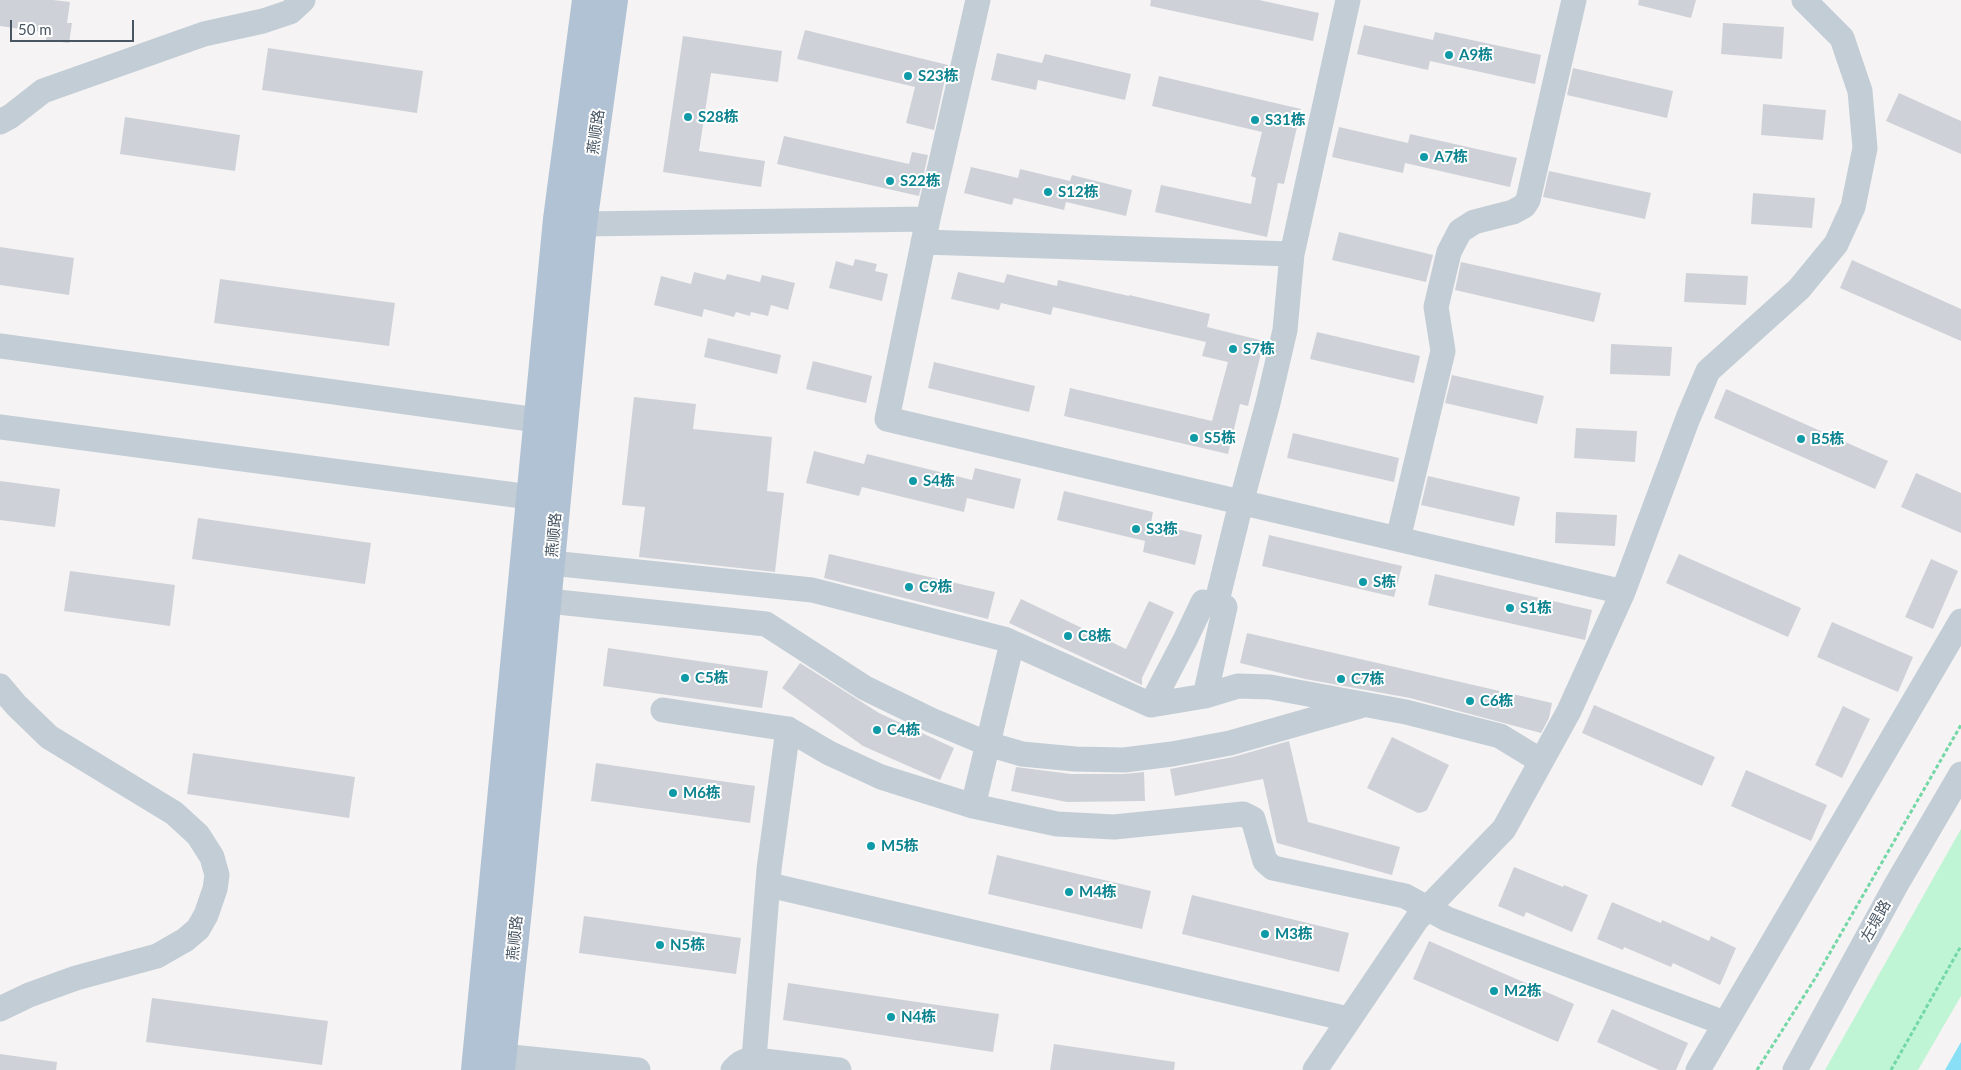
<!DOCTYPE html>
<html>
<head>
<meta charset="utf-8">
<style>
  body { margin:0 }
  #map { position:relative; width:1961px; height:1070px; overflow:hidden; background:#f5f3f3; font-family:Lato,sans-serif }
  canvas { display:block }
  .scale { position:absolute; left:10px; top:20px; width:124px; height:22px; box-sizing:border-box; border:2px solid #485663; border-top:0; padding-left:6px; font-size:15px; line-height:18px; white-space:nowrap; color:#485663; -webkit-text-stroke:4px #fff; paint-order:stroke }
</style>
</head>
<body>
<div id="map">
<canvas width="1961" height="1070"></canvas>
<div class="scale">50 m</div>
</div>
<script>
const ctx = document.querySelector('canvas').getContext('2d');
ctx.lineJoin = 'round';
function fillPath(path, color) {
  ctx.fillStyle = color;
  ctx.fill(path, 'evenodd');
}
function strokePath(path, color, width, dash) {
  ctx.strokeStyle = color;
  ctx.lineWidth = width;
  ctx.lineCap = dash ? 'butt' : 'round';
  ctx.setLineDash(dash || []);
  ctx.stroke(path);
}
function label(font, color, halo, rows, align = 'center') {
  ctx.font = font + ' Lato,"Noto Sans SC",sans-serif';
  ctx.lineWidth = 4;
  ctx.setLineDash([]);
  ctx.textBaseline = 'middle';
  ctx.strokeStyle = halo;
  ctx.fillStyle = color;
  for (const [text, x, y, turn = 0] of rows) {
    ctx.save();
    ctx.translate(x, y);
    ctx.rotate((+turn || 0) * Math.PI / 180);
    ctx.textAlign = isNaN(turn) ? turn : align;
    if (halo) ctx.strokeText(text, 0, 0);
    ctx.fillText(text, 0, 0);
    ctx.restore();
  }
}
fillPath(new Path2D(`
  M1961 829V996L1918 1070H1825Z`), '#bff5d4');
fillPath(new Path2D(`
  M1961 1042V1070H1945Z`), '#88dff6');
fillPath(new Path2D(`
  M0 0H53L70 2 67 23H72L69 43 46 40 47 33 0 26Z
  M1151 0H1259L1319 13 1313 41 1150 6Z
  M1639 0H1696L1691 18 1638 5Z
  M1723 23 1784 27 1782 59 1721 54Z
  M1364 25 1433 40 1435 32 1541 55 1535 84 1430 61 1428 70 1357 54Z
  M805 30 948 65 934 130 906 123 915 87 797 59Z
  M683 36 782 51 778 82 711 73 699 151 765 161 761 187 663 172Z
  M268 48 423 71 417 113 262 90Z
  M997 53 1042 63 1045 54 1131 74 1125 100 1038 80 1036 90 991 80Z
  M1573 68 1673 91 1667 118 1567 95Z
  M1159 76 1301 109 1284 184 1278 183 1267 237 1155 212 1161 185 1251 204 1256 178 1251 176 1262 132 1152 106Z
  M1899 93 1961 121V154L1886 121Z
  M1763 104 1826 110 1823 140 1761 135Z
  M125 117 240 135 235 171 120 154Z
  M1339 127 1408 143 1410 134 1517 158 1510 187 1405 163 1403 173 1332 157Z
  M784 136 909 164 912 152 928 155 919 196 777 164Z
  M971 167 1018 178 1020 169 1070 181 1072 175 1132 190 1126 216 1066 202 1064 210 1014 198 1012 205 964 193Z
  M1549 171 1651 193 1645 219 1543 197Z
  M1753 193 1815 198 1812 228 1751 224Z
  M1339 232 1433 255 1426 282 1332 260Z
  M0 247 74 258 69 295 0 285Z
  M855 259 877 264 875 271 888 274 882 301 829 288 836 261 853 266Z
  M1852 260 1961 309V341L1840 288Z
  M1461 262 1601 293 1594 322 1455 290Z
  M694 272 725 280 727 274 760 282 762 275 795 283 788 310 771 305 768 316 751 312 750 316 736 312 734 317 704 309 702 317 654 305 661 276 691 284Z
  M958 272 1004 283 1007 274 1057 286 1058 280 1129 296V295L1210 314 1207 327 1264 341 1248 406 1240 404 1228 454 1064 416 1070 388 1212 421 1228 362 1202 356 1206 342 1053 307 1051 315 1001 303 999 310 951 299Z
  M1686 273 1748 276 1746 305 1684 302Z
  M220 279 395 303 389 346 214 323Z
  M1317 332 1420 356 1414 383 1310 359Z
  M708 338 781 355 777 374 704 357Z
  M1611 344 1672 347 1670 376 1610 374Z
  M813 361 872 376 866 403 806 389Z
  M934 362 1035 386 1029 412 928 388Z
  M1452 375 1544 396 1537 424 1445 403Z
  M1726 389 1888 461 1875 489 1714 418Z
  M634 397 696 404 693 429 772 437 767 491 784 493 775 572 639 557 645 507 622 505Z
  M1576 428 1637 431 1635 462 1574 458Z
  M1293 433 1399 458 1394 482 1287 458Z
  M814 451 864 464 867 454 972 480 975 468 1021 479 1014 509 967 498 964 512 862 487 859 496 806 483Z
  M1916 473 1961 493V533L1901 507Z
  M1428 476 1520 497 1514 526 1421 505Z
  M0 481 60 489 55 527 0 520Z
  M1064 491 1153 512 1151 523 1202 535 1195 565 1143 552 1145 541 1057 520Z
  M1556 512 1617 515 1615 546 1555 543Z
  M198 518 371 543 365 584 192 559Z
  M1269 535 1402 566 1394 597 1262 566Z
  M829 554 995 592 988 619 824 578Z
  M1679 554 1801 608 1788 637 1666 583Z
  M1931 559 1958 571 1933 629 1905 617Z
  M70 571 175 585 170 626 64 611Z
  M1435 574 1592 610 1585 640 1428 605Z
  M1021 599 1126 649 1149 601 1174 612 1142 678V685L1009 623Z
  M1832 622 1913 657 1898 692 1817 657Z
  M1247 633 1552 703 1549 718 1541 733 1410 698 1305 679 1240 663Z
  M608 648 768 671 762 708 603 686Z
  M800 663 879 713 954 748 940 780 863 746 782 688Z
  M1594 705 1715 757 1702 786 1582 733Z
  M1843 706 1870 719 1842 778 1815 765Z
  M1392 737 1449 765 1427 810 1423 812 1418 813 1367 788Z
  M1289 741 1308 822 1400 847 1392 875 1277 843 1263 779 1175 796 1170 769 1233 757Z
  M193 753 355 777 349 818 187 794Z
  M596 763 755 786 750 823 591 801Z
  M1016 767 1071 774H1124L1144 772 1145 801 1067 802 1011 791Z
  M1746 770 1827 805 1811 841 1731 806Z
  M997 855 1151 891 1142 929 988 894Z
  M1514 867 1563 887 1564 885 1588 895 1572 932 1526 912 1524 917 1498 906Z
  M1192 895 1349 933 1339 972 1182 934Z
  M1612 902 1661 923 1662 920 1709 941 1711 936 1736 948 1720 985 1673 963 1671 967 1624 947 1623 950 1597 939Z
  M584 916 741 938 736 974 579 953Z
  M1429 941 1574 1004 1558 1042 1413 979Z
  M788 983 999 1014 993 1052 783 1020Z
  M152 998 328 1021 322 1065 146 1042Z
  M1612 1009 1688 1043 1676 1070H1659L1597 1042Z
  M1054 1044 1175 1062 1174 1070H1050Z
  M0 1054 57 1062 56 1070H0Z`), '#ced2d8');
strokePath(new Path2D(`
  M1757 1070 1816 977 1961 725
  M1891 1070 1961 946`), '#73d7a6', 3, [4, 2.5]);
strokePath(new Path2D(`
  M978 0 928 219 887 419 1623 592
  M0 122 11 116 43 91 204 34 263 21 290 12 303 0
  M583 224 928 219
  M923 242 1292 254
  M0 346 537 420
  M0 427 530 497
  M1398 539 1443 351 1436 307 1449 252 1460 231 1474 222 1513 212 1524 206 1528 200 1574 0
  M551 563 812 590 1004 639 1151 705 1205 696 1238 686 1270 687 1406 712 1500 736 1541 761
  M548 601 766 624 865 688 931 720 988 744 1022 754 1075 759 1124 760 1172 754 1230 743 1360 706
  M1216 605 1241 503 1268 403 1285 330 1292 254 1348 0
  M0 686 16 705 49 737 174 813 198 835 212 857 217 875 215 889 206 915 198 929 185 940 157 956 76 978 29 995 0 1009
  M1151 705 1185 640 1203 602 1225 607 1205 696
  M663 710 788 729 829 753 881 777 973 806 1057 824 1114 827 1243 814 1253 819 1265 861 1273 868 1405 896 1447 919 1716 1020
  M973 806 1012 643
  M769 885 1348 1019
  M502 1056 638 1070
  M754 1059 769 869 788 729
  M764 1061 839 1070
  M733 1070C743 1058 757 1056 770 1065
  M1315 1070 1417 919 1504 829 1569 711 1623 592 1688 418 1708 371 1799 289 1836 244 1853 207 1865 148 1860 91 1842 38 1804 0
  M1698 1070 1961 621
  M1795 1070 1896 885 1961 774`), '#c3cdd5', 25);
strokePath(new Path2D(`
  M475 1070 557 219 586 0
  M501 1070 519 900 583 224 614 0`), '#b0c2d3', 28);
for (const [x, y, r, color] of [
  [1449,55,5,"#0f9aa8"],
  [908,76,5,"#0f9aa8"],
  [688,117,5,"#0f9aa8"],
  [1255,120,5,"#0f9aa8"],
  [1424,157,5,"#0f9aa8"],
  [890,181,5,"#0f9aa8"],
  [1048,192,5,"#0f9aa8"],
  [1233,349,5,"#0f9aa8"],
  [1194,438,5,"#0f9aa8"],
  [1801,439,5,"#0f9aa8"],
  [913,481,5,"#0f9aa8"],
  [1136,529,5,"#0f9aa8"],
  [1363,582,5,"#0f9aa8"],
  [909,587,5,"#0f9aa8"],
  [1510,608,5,"#0f9aa8"],
  [1068,636,5,"#0f9aa8"],
  [685,678,5,"#0f9aa8"],
  [1341,679,5,"#0f9aa8"],
  [1470,701,5,"#0f9aa8"],
  [877,730,5,"#0f9aa8"],
  [673,793,5,"#0f9aa8"],
  [871,846,5,"#0f9aa8"],
  [1069,892,5,"#0f9aa8"],
  [1265,934,5,"#0f9aa8"],
  [660,945,5,"#0f9aa8"],
  [1494,991,5,"#0f9aa8"],
  [891,1017,5,"#0f9aa8"]
]) {
  const dot = new Path2D();
  dot.arc(x, y, r, 0, 2 * Math.PI);
  ctx.fillStyle = color;
  ctx.fill(dot);
  strokePath(dot, '#fff', 2);
}
label('bold 15px', '#0d838f', '#fff', [
  ["A9栋",1459,55],
  ["S23栋",918,76],
  ["S28栋",698,117],
  ["S31栋",1265,120],
  ["A7栋",1434,157],
  ["S22栋",900,181],
  ["S12栋",1058,192],
  ["S7栋",1243,349],
  ["S5栋",1204,438],
  ["B5栋",1811,439],
  ["S4栋",923,481],
  ["S3栋",1146,529],
  ["S栋",1373,582],
  ["C9栋",919,587],
  ["S1栋",1520,608],
  ["C8栋",1078,636],
  ["C5栋",695,678],
  ["C7栋",1351,679],
  ["C6栋",1480,701],
  ["C4栋",887,730],
  ["M6栋",683,793],
  ["M5栋",881,846],
  ["M4栋",1079,892],
  ["M3栋",1275,934],
  ["N5栋",670,945],
  ["M2栋",1504,991],
  ["N4栋",901,1017]
], 'left');
label('15px', '#485663', '#fff', [
  ["燕顺路",596,132,-82],
  ["燕顺路",554,535,-85],
  ["左堤路",1876,921,-61],
  ["燕顺路",515,938,-84]
]);
</script>
</body>
</html>
